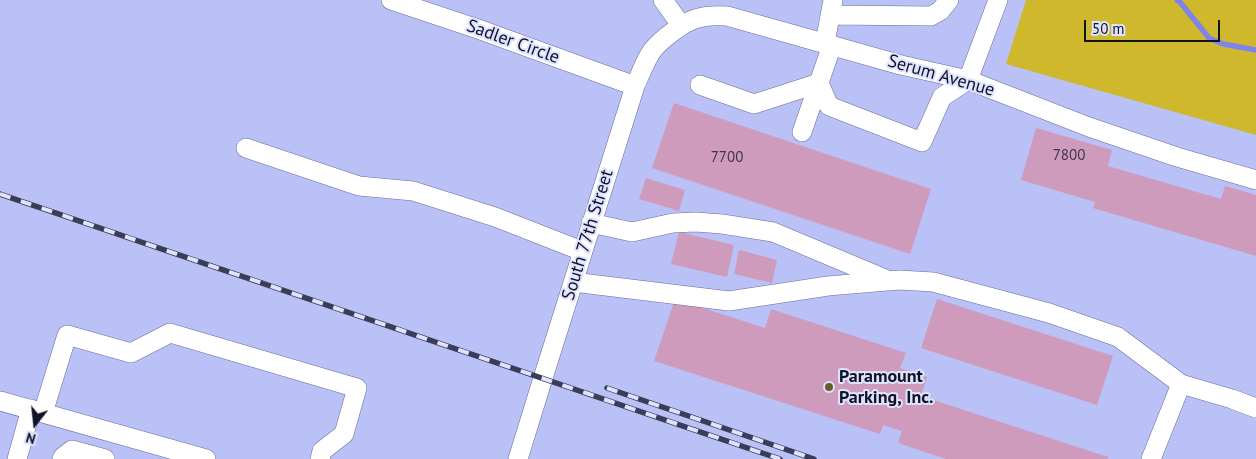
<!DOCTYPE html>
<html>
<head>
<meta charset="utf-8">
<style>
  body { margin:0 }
  #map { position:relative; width:1256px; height:459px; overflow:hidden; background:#bac1f6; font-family:"PT Sans",sans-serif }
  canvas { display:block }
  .north { position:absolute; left:10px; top:399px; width:50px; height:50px; -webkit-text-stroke:4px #dfe3ff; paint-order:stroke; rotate:196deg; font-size:14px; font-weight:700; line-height:20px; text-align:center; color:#111326 }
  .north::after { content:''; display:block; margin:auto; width:18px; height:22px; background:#111326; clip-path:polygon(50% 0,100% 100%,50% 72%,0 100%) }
  .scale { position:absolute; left:1084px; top:20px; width:136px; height:22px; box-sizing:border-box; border:2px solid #111326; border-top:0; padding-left:6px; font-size:15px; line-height:18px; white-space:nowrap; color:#111326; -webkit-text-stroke:4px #dfe3ff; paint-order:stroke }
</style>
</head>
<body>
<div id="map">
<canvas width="1256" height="459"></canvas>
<div class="north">N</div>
<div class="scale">50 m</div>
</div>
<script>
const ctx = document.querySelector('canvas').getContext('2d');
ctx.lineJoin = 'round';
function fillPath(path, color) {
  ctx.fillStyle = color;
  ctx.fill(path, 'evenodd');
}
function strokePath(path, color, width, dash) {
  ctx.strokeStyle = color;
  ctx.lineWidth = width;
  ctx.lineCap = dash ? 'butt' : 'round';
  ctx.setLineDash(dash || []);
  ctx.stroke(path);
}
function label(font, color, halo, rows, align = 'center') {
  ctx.font = font + ' "PT Sans",sans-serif';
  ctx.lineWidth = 4;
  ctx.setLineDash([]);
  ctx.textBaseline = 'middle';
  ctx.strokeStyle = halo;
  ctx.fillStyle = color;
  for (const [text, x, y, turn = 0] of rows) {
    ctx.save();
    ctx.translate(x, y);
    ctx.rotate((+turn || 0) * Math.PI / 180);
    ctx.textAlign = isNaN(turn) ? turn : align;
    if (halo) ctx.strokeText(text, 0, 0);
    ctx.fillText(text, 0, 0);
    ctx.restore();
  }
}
fillPath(new Path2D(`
  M1026 0H1256V135L1006 64Z`), '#cfb82b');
strokePath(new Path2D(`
  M1177 0 1180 2 1209 38 1223 44 1256 50`), '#7e84ec', 5.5);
fillPath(new Path2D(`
  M674 103 931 189 910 254 652 168Z
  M1036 128 1112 150 1108 166 1221 199 1225 186 1256 195V256L1093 208 1095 202 1021 180Z
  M646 178 685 190 679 211 639 199Z
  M679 232 734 245 727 277 671 264Z
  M739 250 777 260 772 283 734 274Z
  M675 299 765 328 771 309 906 353 900 368 927 377 921 396 1108 457V459H946L898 443 902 431 883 425 880 434 654 361Z
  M937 299 1113 356 1097 405 921 348Z`), '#ce9bbd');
const minor = new Path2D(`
  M391 0 478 29 635 86
  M663 0 681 25
  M831 15 931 16 940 11 949 0
  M825 43 833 0
  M968 80 998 0
  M700 85 754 104 819 83 829 106 922 142 942 97 968 80
  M802 132 832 45
  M246 148 359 186 413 191 495 217 582 251
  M591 223 632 232 673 223 696 222 722 224 773 232 885 279
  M573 282 729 301 828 286 899 280 933 282 1049 313 1118 337 1181 384 1232 399 1256 408
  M0 401 206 459
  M43 413 67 335 131 353 170 333 357 388 344 434 322 451 320 459
  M17 459 31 409
  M62 459 63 457 72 450 105 459
  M518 459 543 378 635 86C640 75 644 64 650 54 654 47 660 42 666 37 687 20 699 14 727 16L901 65 968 80 1089 127 1177 157 1256 180
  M1151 459 1181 384`);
strokePath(minor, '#676c9d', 20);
strokePath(minor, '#fff', 19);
const rail = new Path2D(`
  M0 194 780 459
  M607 388 814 459`);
strokePath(rail, '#3a3d58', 5.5);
strokePath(rail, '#dfe3ff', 4, [11]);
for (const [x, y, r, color] of [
  [829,387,5,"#665d29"]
]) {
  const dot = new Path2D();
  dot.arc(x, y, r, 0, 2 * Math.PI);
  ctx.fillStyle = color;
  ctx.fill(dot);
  strokePath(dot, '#dfe3ff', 2);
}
label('15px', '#40354c', null, [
  ["7800",1069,156],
  ["7700",727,158]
]);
label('18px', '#111326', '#dfe3ff', [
  ["Sadler Circle",513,42,20],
  ["Serum Avenue",941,76,16],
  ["South 77th Street",588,235,-73]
]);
label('bold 18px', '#111326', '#dfe3ff', [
  ["Paramount",839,377],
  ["Parking, Inc.",839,398]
], 'left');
</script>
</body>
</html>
